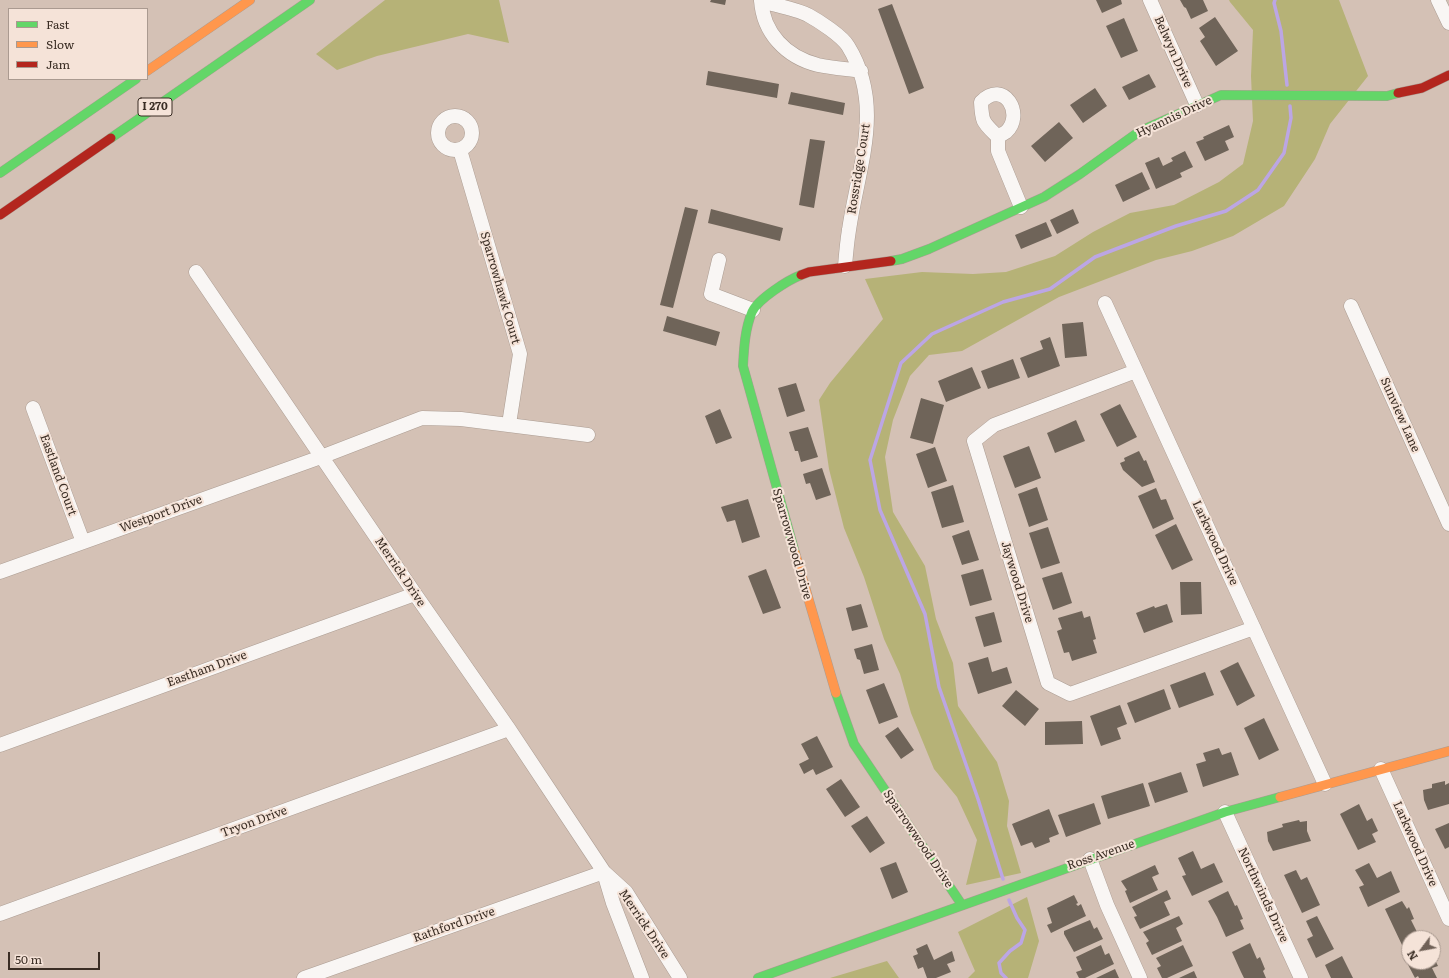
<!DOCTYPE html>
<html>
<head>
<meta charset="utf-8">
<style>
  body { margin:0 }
  #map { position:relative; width:1449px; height:978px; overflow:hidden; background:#d4c1b5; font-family:Literata,serif }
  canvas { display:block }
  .legend { position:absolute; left:8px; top:8px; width:140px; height:72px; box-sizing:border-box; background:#f5e3d8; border:1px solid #aa9a90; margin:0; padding:5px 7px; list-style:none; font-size:12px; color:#3a2d24 }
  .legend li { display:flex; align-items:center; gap:8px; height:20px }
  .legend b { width:20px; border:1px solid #aa9a90 }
  .north { position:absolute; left:1401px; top:930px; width:40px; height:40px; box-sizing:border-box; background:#f5e3d8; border:1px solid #aa9a90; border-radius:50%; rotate:238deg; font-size:11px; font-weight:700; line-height:16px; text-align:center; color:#3a2d24 }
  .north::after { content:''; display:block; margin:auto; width:14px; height:18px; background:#706157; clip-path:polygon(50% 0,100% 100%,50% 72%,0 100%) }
  .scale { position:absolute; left:8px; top:952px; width:92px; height:18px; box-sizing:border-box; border:2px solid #3a2d24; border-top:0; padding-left:5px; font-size:12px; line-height:14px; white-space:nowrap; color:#3a2d24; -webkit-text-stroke:3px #f5e3d8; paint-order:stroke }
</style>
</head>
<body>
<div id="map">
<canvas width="1449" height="978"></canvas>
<ul class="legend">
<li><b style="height:5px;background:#63d668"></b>Fast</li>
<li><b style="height:5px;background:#ff974d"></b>Slow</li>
<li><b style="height:5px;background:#b3261e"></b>Jam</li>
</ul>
<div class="north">N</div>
<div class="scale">50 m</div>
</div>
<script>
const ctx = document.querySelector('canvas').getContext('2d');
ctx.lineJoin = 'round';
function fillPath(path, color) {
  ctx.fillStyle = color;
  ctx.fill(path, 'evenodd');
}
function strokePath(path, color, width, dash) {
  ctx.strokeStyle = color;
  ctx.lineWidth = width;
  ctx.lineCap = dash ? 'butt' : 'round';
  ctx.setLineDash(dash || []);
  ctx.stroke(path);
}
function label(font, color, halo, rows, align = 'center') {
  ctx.font = font + ' Literata,serif';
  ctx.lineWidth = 4;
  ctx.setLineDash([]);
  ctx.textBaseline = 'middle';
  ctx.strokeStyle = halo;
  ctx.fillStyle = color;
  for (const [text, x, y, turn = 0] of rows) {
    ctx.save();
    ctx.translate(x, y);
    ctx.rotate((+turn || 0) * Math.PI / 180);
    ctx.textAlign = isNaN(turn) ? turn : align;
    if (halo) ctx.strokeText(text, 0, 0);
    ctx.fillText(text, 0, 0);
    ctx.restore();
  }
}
fillPath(new Path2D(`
  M385 0H499L509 43 468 34 377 56 337 70 316 54Z
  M1229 0H1339L1368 76 1330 124 1315 159 1284 206 1233 236 1192 251 1156 260 1059 297 962 351 929 355 910 376 893 420 885 457 893 512 925 566 936 619 953 663 958 706 997 762 1009 801 1007 826 1021 873 966 885 977 840 957 797 934 769 911 713 900 674 884 639 864 577 844 528 829 469 819 400 830 383 883 319 865 279 922 272 973 274 1006 272 1055 256 1093 232 1130 213 1174 205 1219 182 1243 164 1253 121 1251 76 1253 30 1230 2Z
  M1027 897 1039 941 1028 978H968L975 971 958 932Z
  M887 961 899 978H830Z`), '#b6b277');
strokePath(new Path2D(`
  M1275 0 1274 3 1281 31 1287 85
  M1003 879 978 799 939 687 925 614 880 510 870 460 901 363 932 334 1003 302 1050 289 1095 257 1176 226 1226 211 1258 190 1284 153 1291 118 1290 106
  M1006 978 1001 973 999 963 1010 951 1021 943 1025 930 1017 918 1009 900`), '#bca6e4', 3.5);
fillPath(new Path2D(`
  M711 0H726L725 5 710 2Z
  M1096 0H1121L1122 4 1102 13Z
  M1180 0H1203L1208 11 1191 19 1186 8 1184 7Z
  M892 4 924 88 909 94 878 9Z
  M1215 17 1238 51 1216 66 1200 41 1205 37 1199 28Z
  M1124 18 1138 51 1121 58 1106 26Z
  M708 71 779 84 777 98 706 85Z
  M1149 74 1156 87 1129 100 1122 87Z
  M1095 88 1107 106 1083 123 1070 105Z
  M791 92 845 103 843 115 788 104Z
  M1059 122 1073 138 1045 162 1031 146Z
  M1229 125 1234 137 1225 141 1229 150 1205 161 1196 142 1204 139 1203 137Z
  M810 139 825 141 814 208 799 205Z
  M1185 151 1193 167 1180 173 1182 177 1156 189 1145 163 1159 157 1163 166 1173 161 1171 158Z
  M1142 172 1150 189 1123 202 1115 185Z
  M685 207 698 210 673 308 660 305Z
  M711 209 783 228 780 241 708 223Z
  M1073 209 1079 223 1057 234 1050 220Z
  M1046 222 1052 236 1021 249 1015 235Z
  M667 316 720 332 716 346 663 331Z
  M1083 322 1087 356 1065 358 1062 324Z
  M1050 337 1060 366 1028 378 1020 358 1043 349 1040 341Z
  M1013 359 1020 378 988 389 981 371Z
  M972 367 981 388 946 402 938 381Z
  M796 383 805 411 787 417 778 388Z
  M921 398 944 405 933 444 910 438Z
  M1120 404 1137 437 1117 447 1100 414Z
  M720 409 732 438 716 444 705 416Z
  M1076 420 1085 441 1055 453 1047 433Z
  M808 427 818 457 801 462 798 451H795L789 432Z
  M1029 446 1041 478 1015 488 1003 456Z
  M935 447 947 481 928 488 916 454Z
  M1139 451 1144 461 1146 460 1155 482 1142 487 1123 470 1120 463 1125 461 1124 458Z
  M822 468 831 495 816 500 810 483 806 484 803 474Z
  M953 485 964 522 942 528 931 492Z
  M1037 487 1048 520 1029 527 1018 494Z
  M1156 488 1161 500 1166 499 1174 519 1153 529 1138 496Z
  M748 499 760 537 742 543 735 520 727 522 721 507Z
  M1176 524 1193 560 1172 570 1155 535Z
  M1048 527 1060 563 1041 569 1029 533Z
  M969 530 979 560 962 565 952 536Z
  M766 569 781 608 763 614 748 576Z
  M983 569 992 600 970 606 961 575Z
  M1062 572 1072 603 1053 610 1042 578Z
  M1180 582H1201L1202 614 1181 615Z
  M861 604 868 627 852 631 846 608Z
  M1167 604 1173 622 1144 633 1136 613 1154 606 1155 608Z
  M1082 611 1084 618 1090 616 1096 639 1093 640 1097 653 1072 661 1069 652 1064 653 1057 631 1062 629 1058 618Z
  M994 612 1002 642 984 647 975 617Z
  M872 644 879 670 864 674 860 660 857 659 854 649Z
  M988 657 992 672 1007 667 1012 683 978 694 968 663Z
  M1238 662 1255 696 1237 706 1220 671Z
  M1205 672 1214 695 1179 708 1170 685Z
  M884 683 898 717 879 724 866 690Z
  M1164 689 1171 709 1135 723 1127 703Z
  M1016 690 1039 709 1025 726 1002 706Z
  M1120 705 1127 724 1117 728 1121 739 1101 746 1090 716Z
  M1264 718 1279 750 1259 760 1244 728Z
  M1082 721 1083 744 1045 745V722Z
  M898 727 914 750 901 759 885 736Z
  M817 736 833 767 816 775 813 769 804 774 799 764 809 759 801 744Z
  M1219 748 1222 755 1231 752 1239 775 1203 787 1196 764 1206 761 1203 753Z
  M1181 772 1188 792 1155 803 1148 783Z
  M841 779 860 807 845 817 826 789Z
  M1445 781V785L1449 783V804L1428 810 1424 800 1423 790 1432 788V784Z
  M1143 783 1150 806 1108 819 1101 796Z
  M1094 803 1101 824 1066 837 1058 815Z
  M1359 804 1367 821 1372 818 1378 831 1372 834 1376 842 1358 850 1340 814Z
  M1049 809 1059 834 1049 838 1050 842 1035 848 1032 842 1021 846 1012 824Z
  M867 816 885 843 870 853 851 826Z
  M1299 820 1300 822 1307 821V831L1311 841 1273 851 1268 841 1267 832 1283 827 1282 824Z
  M1449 823V847L1445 849 1435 829Z
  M1193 851 1201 869 1214 863 1223 882 1192 896 1182 876 1186 875 1178 858Z
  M896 862 908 892 892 899 880 868Z
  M1369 863 1377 878 1391 871 1400 892 1368 907 1359 887 1364 885 1355 870Z
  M1155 865 1159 874 1152 877 1158 890 1130 903 1125 891 1127 890 1121 881Z
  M1296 870 1301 880 1307 877 1320 905 1302 913 1284 875Z
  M1167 890 1171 899 1164 902 1170 915 1140 929 1134 917 1137 916 1132 907Z
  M1228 891 1235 906 1237 905 1243 919 1240 920 1244 929 1226 937 1217 917 1208 901Z
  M1074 895 1078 903 1076 904 1078 906 1081 904 1086 916 1051 933 1047 925 1052 923 1047 908Z
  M1402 901 1407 909 1409 907 1414 919 1411 920 1419 936 1409 938V941L1402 945 1385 909Z
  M1179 916 1183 924 1176 928 1182 941 1152 955 1146 943 1149 941 1143 932Z
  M1317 916 1334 949 1316 958 1307 939 1313 936 1306 921Z
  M1090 920 1094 929 1097 927 1103 939 1074 952 1064 934V931Z
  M1250 943 1257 959 1260 957 1265 969 1263 971 1266 978H1244L1241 972 1232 952Z
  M927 944 934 960 952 951 955 961 947 964 951 972 936 978H927L923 967 918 969 913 956 918 954 916 949Z
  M1101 945 1105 955 1109 953 1114 964 1085 978H1079L1076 972 1082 970 1076 957Z
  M1183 945 1193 966 1167 978H1162L1157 968 1161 966 1156 958Z
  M1342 956 1353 978H1331L1325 965Z
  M1433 956 1438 966 1432 968 1437 978H1419L1418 976 1415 978 1405 959 1409 957V962H1433Z
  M1115 969 1119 978H1096Z
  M1194 971 1197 978H1179Z`), '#6f6459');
const street = new Path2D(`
  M761 0C763 33 786 57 818 65 832 68 847 69 861 71
  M1150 0 1197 105
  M1438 0 1449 23
  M761 1C774 5 796 9 808 15 819 21 842 36 848 46 885 106 858 167 849 230 847 242 846 254 845 266
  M438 133a17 17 0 1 1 34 0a17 17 0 1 1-34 0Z
  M998 137C983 122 982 123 981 102 1004 78 1025 115 1006 132 1003 134 1000 135 998 137V151L1021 207
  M460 150 520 354 509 424
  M719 260 711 294 753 310
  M196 272 415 594 509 729 604 872 626 892 680 978
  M1105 303 1325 784
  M1351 306 1449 524
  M1136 371 994 425 974 441 1048 683 1070 694 1254 628
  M33 408 83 542
  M0 572 321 457 422 418 461 419 588 435
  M0 745 415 594
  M1381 769 1449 919
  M1225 812 1301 978
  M1090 859 1107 905 1140 978
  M604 873 613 903 642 978
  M0 914 509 729
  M304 978 604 872`);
const fast = new Path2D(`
  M111 138 310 0
  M0 173 136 79
  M891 261 902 259 929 249 1044 197 1080 174 1140 131 1221 95 1387 96 1398 93
  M795 553 743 366C744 347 745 329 752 312 758 299 788 280 801 275
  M836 693 854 744 962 905
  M758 978 1225 812 1280 797`);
const slow = new Path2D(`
  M147 71 250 0
  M795 553 836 693
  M1280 797 1449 751`);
const jam = new Path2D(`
  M1398 93 1422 88 1449 75
  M0 215 111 138
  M801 275 809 272 891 261`);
strokePath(street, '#ab9c92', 15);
strokePath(fast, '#ab9c92', 10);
strokePath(slow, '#ab9c92', 10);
strokePath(jam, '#ab9c92', 10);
strokePath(street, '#f9f6f4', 14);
strokePath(fast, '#63d668', 9);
strokePath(slow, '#ff974d', 9);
strokePath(jam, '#b3261e', 9);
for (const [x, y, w] of [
  [155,107,34]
]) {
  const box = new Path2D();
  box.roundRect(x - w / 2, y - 9, w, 18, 3);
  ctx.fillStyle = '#f5e3d8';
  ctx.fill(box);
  strokePath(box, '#3a2d24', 1);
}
label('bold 11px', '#3a2d24', null, [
  ["I 270",155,107]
]);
label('12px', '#3a2d24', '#f5e3d8', [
  ["Belwyn Drive",1173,52,66],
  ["Hyannis Drive",1174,117,-25],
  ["Rossridge Court",859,169,-81],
  ["Sparrowhawk Court",500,288,74],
  ["Sunview Lane",1400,415,66],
  ["Eastland Court",58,475,70],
  ["Westport Drive",161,514,-20],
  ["Larkwood Drive",1215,543,65],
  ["Sparrowwood Drive",792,544,74],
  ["Merrick Drive",400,572,56],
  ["Jaywood Drive",1017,582,73],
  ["Eastham Drive",207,669,-20],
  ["Tryon Drive",254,822,-20],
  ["Sparrowwood Drive",918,839,56],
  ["Larkwood Drive",1415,844,66],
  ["Ross Avenue",1101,855,-19],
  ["Northwinds Drive",1263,895,65],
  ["Merrick Drive",644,924,56],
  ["Rathford Drive",454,925,-19]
]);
</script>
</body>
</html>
